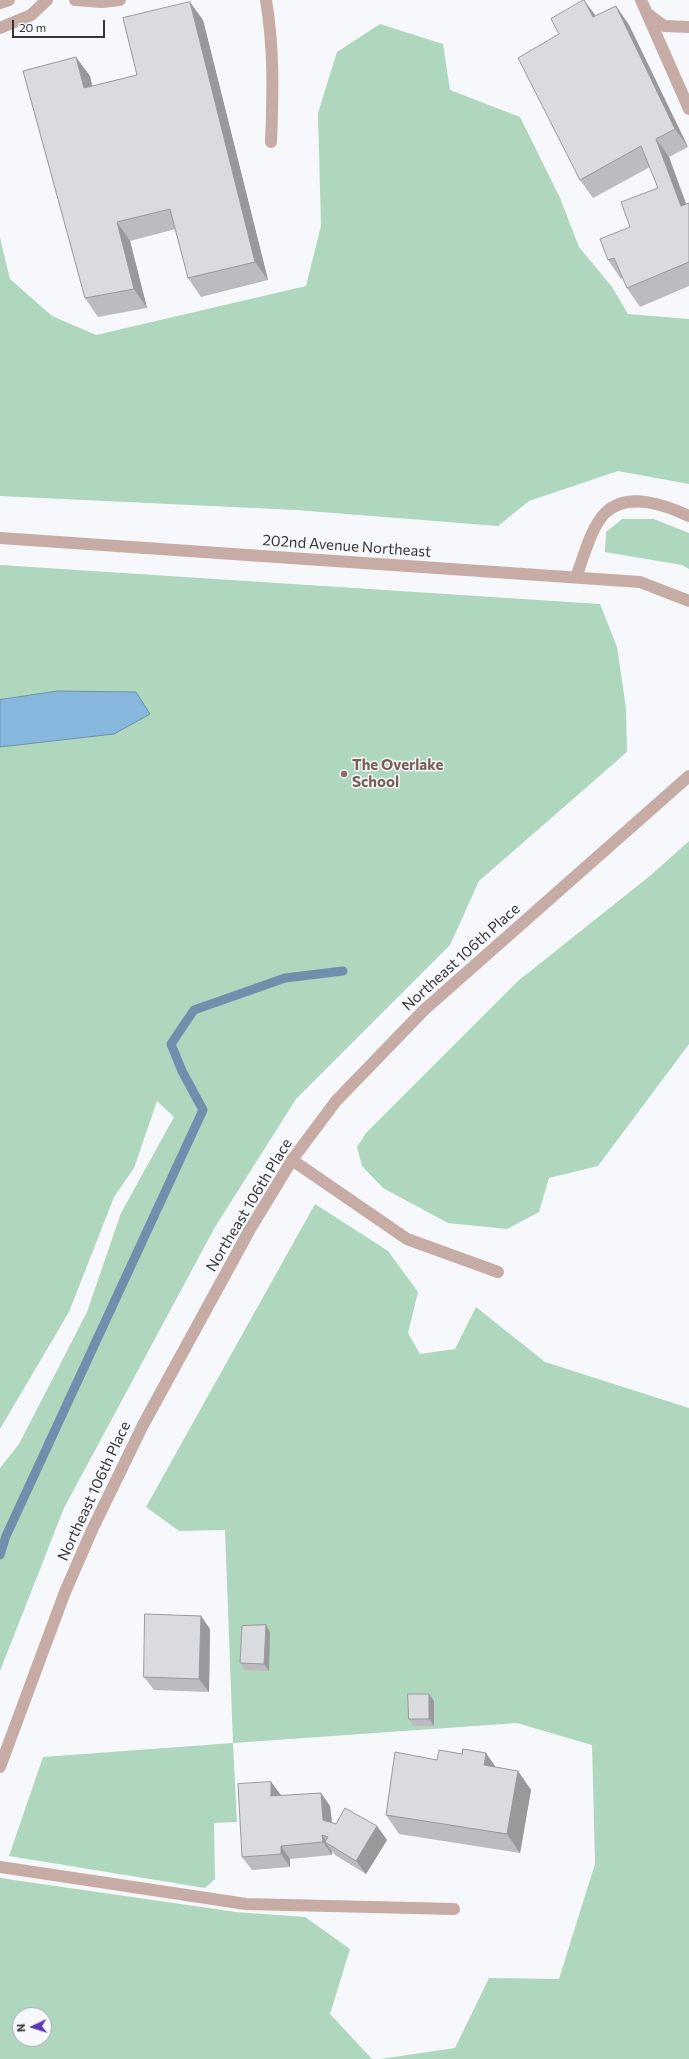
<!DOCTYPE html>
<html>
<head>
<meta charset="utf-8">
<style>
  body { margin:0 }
  #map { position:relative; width:689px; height:2059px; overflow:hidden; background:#f7f8fc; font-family:Commissioner,sans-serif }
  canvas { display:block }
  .north { position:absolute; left:12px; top:2007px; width:40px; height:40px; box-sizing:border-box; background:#f7f8fc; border:1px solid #aaaaae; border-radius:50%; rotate:266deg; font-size:11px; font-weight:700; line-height:16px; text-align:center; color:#363638 }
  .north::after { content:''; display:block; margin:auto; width:14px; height:18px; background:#5939b1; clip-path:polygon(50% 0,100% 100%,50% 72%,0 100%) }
  .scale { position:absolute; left:12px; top:20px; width:93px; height:18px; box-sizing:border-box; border:2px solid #363638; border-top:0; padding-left:5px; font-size:12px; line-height:14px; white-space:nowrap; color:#363638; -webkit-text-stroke:3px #f7f8fc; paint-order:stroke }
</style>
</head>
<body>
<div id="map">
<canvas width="689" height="2059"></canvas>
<div class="north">N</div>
<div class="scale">20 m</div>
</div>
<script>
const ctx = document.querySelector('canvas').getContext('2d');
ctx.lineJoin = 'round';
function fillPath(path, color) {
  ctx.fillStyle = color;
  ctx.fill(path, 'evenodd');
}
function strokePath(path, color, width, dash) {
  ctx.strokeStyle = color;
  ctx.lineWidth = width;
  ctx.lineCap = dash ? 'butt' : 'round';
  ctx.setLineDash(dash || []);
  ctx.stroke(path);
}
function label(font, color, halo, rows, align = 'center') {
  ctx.font = font + ' Commissioner,sans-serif';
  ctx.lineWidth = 3;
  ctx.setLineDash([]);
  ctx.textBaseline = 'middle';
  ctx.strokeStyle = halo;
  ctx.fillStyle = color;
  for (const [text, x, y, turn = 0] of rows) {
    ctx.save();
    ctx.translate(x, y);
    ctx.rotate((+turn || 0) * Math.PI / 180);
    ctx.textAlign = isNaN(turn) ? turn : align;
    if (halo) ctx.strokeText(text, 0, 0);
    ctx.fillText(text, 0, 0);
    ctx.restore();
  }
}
fillPath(new Path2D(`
  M380 24 443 44 450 90 520 117 560 198 579 247 612 287 628 314 689 319V484L618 471 529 501 498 526 296 510 0 496V238L10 279 52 316 96 335 306 286 321 226 318 113 337 52Z
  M622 519H654L689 533V569L682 565 605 552 606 532Z
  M0 565 600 604 617 647 626 708 627 752 479 881 450 945 296 1099 215 1227 64 1508 0 1671V1468L19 1444 87 1312 121 1213 174 1117 157 1101 134 1168 114 1197 69 1312 0 1429Z
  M689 841V1044L598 1166 549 1178 539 1212 507 1229 448 1223 383 1188 362 1166 357 1147 366 1133 518 981 651 875Z
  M315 1204 388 1251 418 1292 408 1333 420 1354 455 1349 476 1307 545 1362 689 1408V2059H380L455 2048 489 1978 559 1979 595 1864 592 1745 517 1723 233 1743 237 1822 214 1823 215 1879 205 1888 9 1856 43 1757 233 1743 225 1530 179 1531 146 1507Z
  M0 1878 236 1912 305 1917 350 1949 330 2014 372 2059H0ZM20 2015H44V2039H20Z`), '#aed7bd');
const water = new Path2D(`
  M58 691 136 692 150 714 114 734 0 747V700Z`);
fillPath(water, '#87b7dd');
strokePath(water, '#6f90ac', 1);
strokePath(new Path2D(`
  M0 1555 6 1536 203 1110 182 1071 171 1044 194 1010 285 978 343 971`), '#6f90ac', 9);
strokePath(new Path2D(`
  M75 0 102 2 120 0
  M266 0C274 48 273 94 271 142
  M641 0 689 109
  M0 3 9 0
  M648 14 664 26 689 27
  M0 28 31 15 47 0
  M576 577C584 557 590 529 605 513 628 491 665 505 689 516
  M292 1160 407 1239 498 1272
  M0 1867 246 1904 454 1909`), '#c7aca5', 12);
strokePath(new Path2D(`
  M0 538 640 582 689 601
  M0 1767 65 1592 92 1530 143 1425 249 1231 292 1160 336 1101 424 1010 689 776`), '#c7aca5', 12);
fillPath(new Path2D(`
  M616 6 629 25 688 147 669 157 686 204 689 203V286L640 307 627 288 623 278 621 279 608 260 630 227 658 188 650 167 593 198 580 180 595 16Z
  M203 20 268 280 201 297 188 278 176 229 130 241 147 308 98 317 85 298 90 76 92 86 137 75Z
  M201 1616 210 1629 209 1692 154 1690 144 1677Z
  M266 1625 270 1632 269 1671 245 1670 240 1663Z
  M429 1694 434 1701V1726H413L409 1719Z
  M437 1760 496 1768 518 1771 531 1790 520 1853 399 1834 386 1815Z
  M271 1782 281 1796 321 1793 330 1806 332 1822 336 1824 377 1826 387 1840 366 1874 335 1855 332 1851V1855L290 1859V1867L252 1870 242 1857Z`), '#bbbcc0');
fillPath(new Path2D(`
  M584 0 598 19 593 17Z
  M190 2 203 20 268 280 255 262Z
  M616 6 629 25 688 147 675 129Z
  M76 57 90 76 97 107 84 88Z
  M656 139 669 157 689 212 681 206Z
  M117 222 130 241 147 308 134 289Z
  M201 1616 210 1629 209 1692 199 1679Z
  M266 1625 270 1632 269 1671 264 1664Z
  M429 1694 434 1701V1726L429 1719Z
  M486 1753 499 1772 484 1765Z
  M518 1771 531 1790 520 1853 507 1834Z
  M271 1782 281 1795V1810L271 1796Z
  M321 1793 330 1806 333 1833 323 1820Z
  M377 1826 387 1840 366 1874 356 1861Z
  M322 1835 328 1844 325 1842 332 1851V1855L323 1842Z
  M281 1846 290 1859V1867L281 1854Z`), '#99999c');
const building = new Path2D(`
  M584 0 593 17 616 6 675 129 656 139 681 206 689 203V262L627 288 614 258 608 260 600 239 630 227 621 202 658 188 641 146 580 180 518 58 559 34 551 19Z
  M190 2 255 262 188 278 170 209 117 222 134 289 85 298 23 71 76 57 84 88 137 75 123 18Z
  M145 1614 201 1616 199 1679 144 1677Z
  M266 1625 264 1664 240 1663 242 1626Z
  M408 1694H429V1719H409Z
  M463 1749 486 1753 484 1765 518 1771 507 1834 386 1815 395 1752 437 1760 439 1750 462 1754Z
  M271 1782V1796L321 1793 323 1820 336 1824 345 1808 377 1826 356 1861 325 1842 328 1837 322 1835 323 1842 281 1846V1854L242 1857 238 1784Z`);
fillPath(building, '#dadbdf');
strokePath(building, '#99999c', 1);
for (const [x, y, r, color] of [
  [344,774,4,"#8d6e63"]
]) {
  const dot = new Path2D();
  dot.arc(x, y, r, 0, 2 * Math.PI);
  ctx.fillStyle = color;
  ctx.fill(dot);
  strokePath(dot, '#f7f8fc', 1.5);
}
label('15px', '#363638', '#f7f8fc', [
  ["202nd Avenue Northeast",347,546,4],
  ["Northeast 106th Place",461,957,-42],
  ["Northeast 106th Place",249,1205,-59],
  ["Northeast 106th Place",94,1491,-65]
]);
label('bold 15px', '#785e54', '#f7f8fc', [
  ["The Overlake",352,765],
  ["School",352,782]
], 'left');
</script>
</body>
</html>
